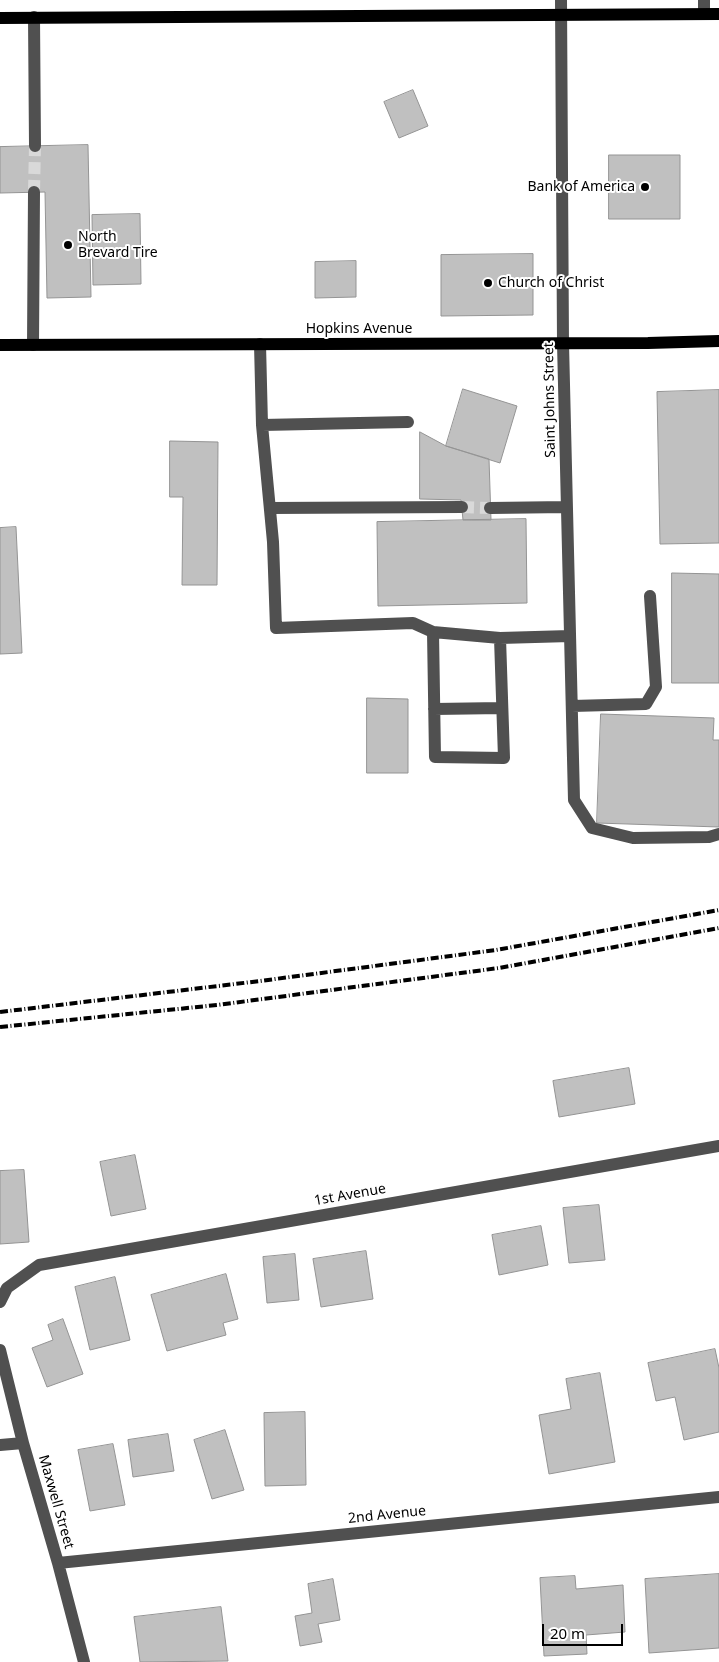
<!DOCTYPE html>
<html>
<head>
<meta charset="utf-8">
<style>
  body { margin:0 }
  #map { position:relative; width:719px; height:1662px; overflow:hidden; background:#fff; font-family:"Noto Sans",sans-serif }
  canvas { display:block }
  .scale { position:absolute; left:542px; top:1624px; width:81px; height:22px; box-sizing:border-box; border:2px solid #000; border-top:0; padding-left:6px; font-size:15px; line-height:18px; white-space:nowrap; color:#000; -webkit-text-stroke:4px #fff; paint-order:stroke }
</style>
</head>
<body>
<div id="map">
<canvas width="719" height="1662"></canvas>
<div class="scale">20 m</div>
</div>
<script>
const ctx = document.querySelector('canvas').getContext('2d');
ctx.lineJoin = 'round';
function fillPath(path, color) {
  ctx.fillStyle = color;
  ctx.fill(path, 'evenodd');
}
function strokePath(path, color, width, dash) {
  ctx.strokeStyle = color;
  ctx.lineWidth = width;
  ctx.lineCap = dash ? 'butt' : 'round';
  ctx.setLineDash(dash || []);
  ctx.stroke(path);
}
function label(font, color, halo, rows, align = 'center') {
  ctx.font = font + ' "Noto Sans",sans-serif';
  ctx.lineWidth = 4;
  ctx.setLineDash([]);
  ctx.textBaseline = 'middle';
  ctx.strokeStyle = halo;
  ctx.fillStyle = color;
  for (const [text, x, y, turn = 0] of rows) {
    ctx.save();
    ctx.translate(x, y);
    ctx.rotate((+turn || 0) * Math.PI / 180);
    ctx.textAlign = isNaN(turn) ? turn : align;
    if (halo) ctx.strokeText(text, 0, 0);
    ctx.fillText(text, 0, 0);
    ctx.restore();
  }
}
const building = new Path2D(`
  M413 90 428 126 399 138 384 102Z
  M88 145 91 297 47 298 45 192 0 193V147Z
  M609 155H680V219H609Z
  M140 214 141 284 93 285 92 215Z
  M533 254V315L441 316V255Z
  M356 261V297L315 298V262Z
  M463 389 517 406 500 463 446 446Z
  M719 390V543L660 544 657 392Z
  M420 432 446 446 489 459 491 520H463L461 500 420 499Z
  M170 441 218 442 217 585H182L183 497H170Z
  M526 519 527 603 378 606 377 522Z
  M16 527 22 653 0 654V528Z
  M672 573 719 574V683H672Z
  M367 698 408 699V773H367Z
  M601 714 714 718 713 740H719V827L597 823Z
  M629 1068 635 1104 559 1117 553 1081Z
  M135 1155 146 1209 111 1216 100 1162Z
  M24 1170 29 1242 0 1244V1171Z
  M599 1205 605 1260 569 1263 563 1208Z
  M541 1226 548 1265 499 1275 492 1235Z
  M366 1251 373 1299 321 1307 313 1259Z
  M295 1254 299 1300 267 1303 263 1257Z
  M226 1274 238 1319 223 1323 226 1335 167 1351 151 1295Z
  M115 1277 130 1340 90 1350 75 1287Z
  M63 1319 83 1374 47 1387 32 1348 53 1340 48 1325Z
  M715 1349 719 1368V1432L684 1440 675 1397 656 1401 648 1363Z
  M600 1373 615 1462 549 1474 539 1415 571 1409 566 1379Z
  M305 1412 306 1485 265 1486 264 1413Z
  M225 1430 244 1490 212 1499 194 1440Z
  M168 1434 174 1471 133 1477 128 1440Z
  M113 1444 125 1505 90 1511 78 1450Z
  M719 1574V1648L649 1653 645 1579Z
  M575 1576 576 1589 623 1585 625 1632 586 1635 587 1654 544 1656 540 1578Z
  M333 1579 340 1620 318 1624 322 1642 300 1646 295 1616 312 1613 308 1584Z
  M221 1607 228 1661 140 1662 134 1617Z`);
fillPath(building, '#c0c0c0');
strokePath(building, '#949494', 1);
strokePath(new Path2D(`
  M34 192 35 146
  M462 507 490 508`), '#d9d9d9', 12, [12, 6]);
strokePath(new Path2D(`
  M561 0 563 343 574 800 592 828 633 838 709 837 719 834
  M704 0V14
  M34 17 35 146
  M260 344 262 425 273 542 276 628 413 623 433 632 500 638 570 636
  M33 345 34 192
  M262 425 408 422
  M270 508 462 507
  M490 508 567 507
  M433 632 435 757 504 758 500 638
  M572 706 646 704 656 687 650 596
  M434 709 502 708
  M0 1302 7 1288 39 1265 719 1146
  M0 1350 23 1443 58 1563 84 1662
  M0 1445 23 1443
  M58 1563 719 1497`), '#505050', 12);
strokePath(new Path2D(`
  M0 18 719 14
  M0 345 648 343 719 341`), '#000', 12);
strokePath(new Path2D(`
  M0 1012 260 981 496 950 719 910
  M0 1027 217 1005 499 968 719 928`), '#000', 4, [8, 2.5, 1, 2.5]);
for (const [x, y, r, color] of [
  [645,187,5,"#000"],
  [68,245,5,"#000"],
  [488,283,5,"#000"]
]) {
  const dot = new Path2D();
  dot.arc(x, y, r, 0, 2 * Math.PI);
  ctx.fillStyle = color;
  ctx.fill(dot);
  strokePath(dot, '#fff', 2);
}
label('14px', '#000', '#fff', [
  ["Bank of America",635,187,"right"],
  ["North",78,237],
  ["Brevard Tire",78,253],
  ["Church of Christ",498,283]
], 'left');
label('14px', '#000', '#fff', [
  ["Hopkins Avenue",359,329],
  ["Saint Johns Street",550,400,-91],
  ["1st Avenue",350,1195,-10],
  ["Maxwell Street",56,1502,74],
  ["2nd Avenue",387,1515,-6]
]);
</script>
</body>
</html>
